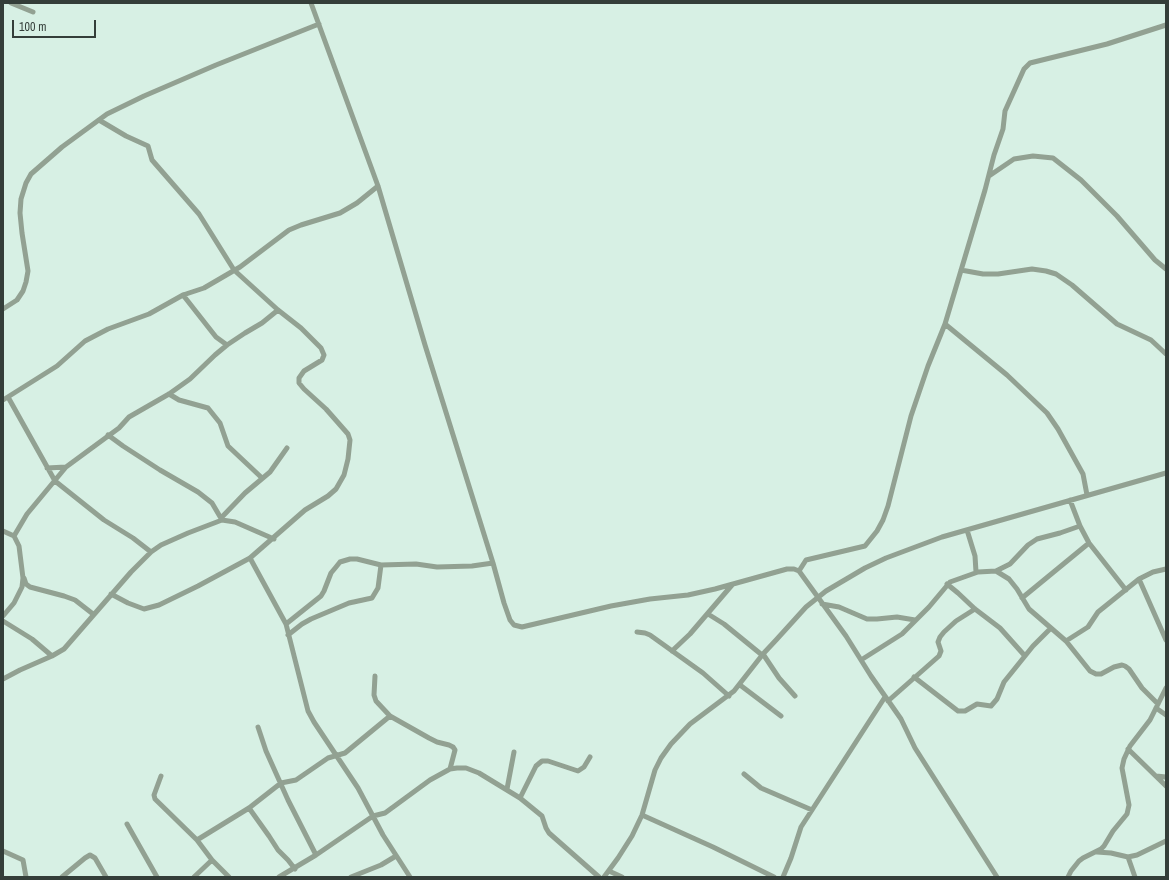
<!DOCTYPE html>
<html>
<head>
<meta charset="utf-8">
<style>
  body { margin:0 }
  #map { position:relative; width:1169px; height:880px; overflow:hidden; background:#d7f0e4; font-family:"Archivo Narrow",sans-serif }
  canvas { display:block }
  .frame { position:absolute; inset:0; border:4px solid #343e39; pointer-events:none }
  .scale { position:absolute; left:12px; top:20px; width:84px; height:18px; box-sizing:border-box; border:2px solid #343e39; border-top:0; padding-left:5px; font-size:12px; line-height:14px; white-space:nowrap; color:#343e39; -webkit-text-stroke:3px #d7f0e4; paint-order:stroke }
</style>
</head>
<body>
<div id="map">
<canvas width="1169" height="880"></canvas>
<div class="frame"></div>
<div class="scale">100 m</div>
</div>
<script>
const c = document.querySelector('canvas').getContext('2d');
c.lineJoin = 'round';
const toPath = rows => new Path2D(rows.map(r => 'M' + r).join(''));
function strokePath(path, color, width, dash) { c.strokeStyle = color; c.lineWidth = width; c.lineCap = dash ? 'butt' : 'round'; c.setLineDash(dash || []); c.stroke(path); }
strokePath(toPath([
  [11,3,33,12],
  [311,3,378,186,425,345,493,563,504,603,510,620,514,625,522,627,611,606,650,599,688,595,715,589,787,569,794,569,799,571,846,636,871,676,901,719,915,748,997,877],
  [99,120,126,136,148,146,152,160,199,214,234,270,278,310,301,328,321,348,324,355,322,360,304,371,299,378,299,383,304,389,326,409,348,434,350,440,348,459,344,475,336,489,328,496,305,510,250,558,198,586,159,605,144,609,128,603,111,594],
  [989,176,1014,159,1033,156,1053,158,1081,180,1117,216,1155,260,1166,269],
  [961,270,983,274,998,274,1032,269,1046,271,1056,274,1072,285,1117,324,1151,340,1166,354],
  [183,295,216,337,227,345],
  [3,309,17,300,23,291,26,282,28,271,22,233,20,213,21,199,26,183,31,174,62,147,107,114,144,96,216,65,319,24],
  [945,324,1007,375,1047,413,1058,429,1083,474,1087,495],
  [169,394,179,400,208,408,220,423,228,446,262,478],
  [8,397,55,481,104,520,133,538,151,552],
  [3,400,57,366,85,341,108,329,149,314,183,295,204,288,240,267,289,230,301,225,340,213,357,203,378,186],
  [108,435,123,446,160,470,198,492,212,503,222,520],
  [47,468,66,467],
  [1070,500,1080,526,1089,543,1126,590],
  [221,518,245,493,270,472,287,448],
  [967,530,975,556,976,572],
  [3,531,14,536,19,546,23,578,22,587,14,603,3,616],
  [14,536,27,514,66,467,119,428,129,417,169,394,190,379,215,355,227,345,245,333,262,323,278,310],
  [250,558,286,624,308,711,314,722,358,788,383,835,410,877],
  [799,571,806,560,865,546,877,531,883,520,888,506,911,416,928,366,945,324,985,190,994,155,1003,129,1005,111,1024,69,1030,63,1107,44,1166,25],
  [996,571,1010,564,1028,545,1037,539,1060,533,1080,526],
  [24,578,26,584,30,587,64,596,75,600,93,614],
  [1139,579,1166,640],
  [947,584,958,593,975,609,1000,628,1025,656],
  [1022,598,1089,543],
  [822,604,839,607,867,619,877,619,897,617,915,620],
  [708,614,724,624,762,655],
  [3,621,32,639,52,656],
  [286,624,321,596,324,591,331,573,336,567,340,562,350,559,357,559,381,565,416,564,437,567,472,566,493,563],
  [637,632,645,633,650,635,703,673,729,696],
  [288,635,302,624,311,619,349,603,372,598,378,588,381,565],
  [1066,641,1088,627,1098,612,1139,579,1153,572,1166,569],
  [672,651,690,634,732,585],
  [763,654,779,678,795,696],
  [861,660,902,634,929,607,950,582,978,572,996,571,1009,579,1017,589,1029,609,1066,641,1090,671,1096,674,1101,674,1114,667,1122,665,1125,666,1129,669,1142,688,1158,704],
  [375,676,374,695,376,701,390,716,429,738,437,742,449,745,453,747,455,750,450,769],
  [914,677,958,711,965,711,977,704,991,706,997,699,1004,682,1033,646,1051,628],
  [3,679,20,670,52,656,64,649,131,572,151,552,161,545,188,533,222,520,235,522,274,539],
  [740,685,781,716],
  [888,701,939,656,941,651,938,642,940,637,944,632,956,621,975,609],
  [1156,708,1166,715],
  [258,727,266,751,288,800,316,855],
  [1128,749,1166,786],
  [744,774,761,788,812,810],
  [161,776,154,795,155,799,197,840,212,860,229,877],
  [1156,776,1166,777],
  [507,789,514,752],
  [520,798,536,766,542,761,548,761,578,771,584,767,590,757],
  [249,808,269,836,278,850,288,860,295,869],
  [642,815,713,847,774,877],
  [127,824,157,877],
  [197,840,249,808,281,783,296,780,328,758,345,753,390,716],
  [3,851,23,860,26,877],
  [1097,852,1111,853,1128,857,1137,855,1166,841],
  [1128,857,1135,877],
  [609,871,622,877],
  [62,877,85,858,90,855,95,858,106,877],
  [194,877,212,860],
  [279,877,316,855,373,816,385,813,430,780,450,769,457,768,466,768,479,773,520,798,542,816,546,828,549,833,599,877],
  [351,877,381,865,396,856],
  [604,877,618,858,632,836,642,815,655,770,661,758,671,744,690,724,734,691,763,654,777,639,806,607,826,591,865,568,886,558,942,537,1166,473],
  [783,877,791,858,801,827,885,697],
  [1068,877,1071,871,1079,861,1083,858,1101,849,1104,846,1113,831,1127,814,1129,805,1122,768,1124,759,1130,746,1150,720,1166,688]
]), '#92a192', 5);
</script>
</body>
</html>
